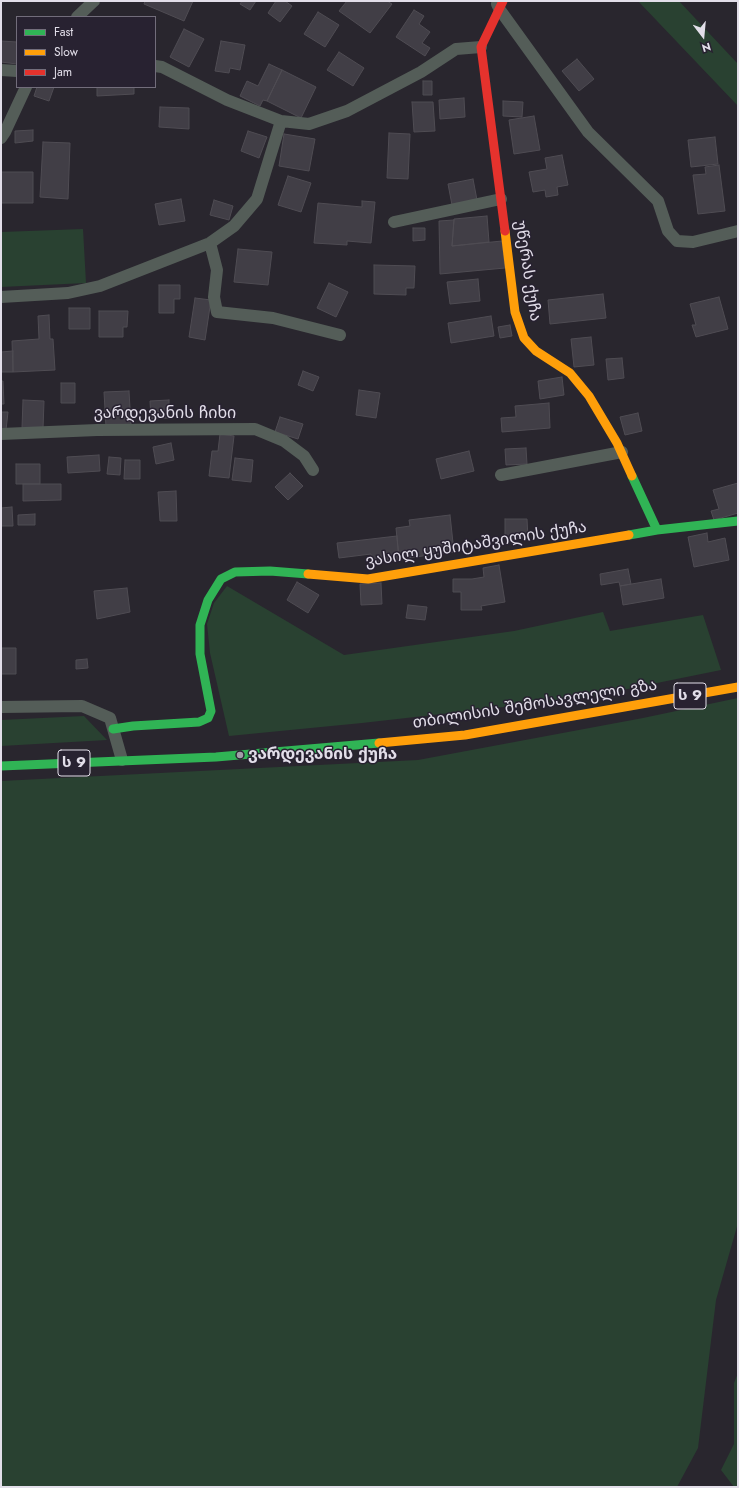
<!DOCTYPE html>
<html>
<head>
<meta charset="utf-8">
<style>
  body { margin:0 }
  #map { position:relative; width:739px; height:1488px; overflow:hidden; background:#29262e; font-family:Jost,sans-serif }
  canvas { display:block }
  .frame { position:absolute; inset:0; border:2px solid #e2dee9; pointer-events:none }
  .legend { position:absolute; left:16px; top:16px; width:140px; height:72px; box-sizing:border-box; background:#282231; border:1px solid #726d7b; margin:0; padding:5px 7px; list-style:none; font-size:12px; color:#e2dee9 }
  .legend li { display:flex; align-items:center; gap:8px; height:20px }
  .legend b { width:20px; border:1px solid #726d7b }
  .north { position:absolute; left:683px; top:16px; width:40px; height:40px; -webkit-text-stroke:3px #282231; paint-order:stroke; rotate:164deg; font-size:11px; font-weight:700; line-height:16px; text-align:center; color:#e2dee9 }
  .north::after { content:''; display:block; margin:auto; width:14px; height:18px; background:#e2dee9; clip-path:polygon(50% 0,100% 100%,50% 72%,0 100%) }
</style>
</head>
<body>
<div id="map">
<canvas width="739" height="1488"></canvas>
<div class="frame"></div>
<ul class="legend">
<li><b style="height:5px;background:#30b455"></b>Fast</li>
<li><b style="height:5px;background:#ff9f0a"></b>Slow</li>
<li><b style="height:5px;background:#e5322d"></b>Jam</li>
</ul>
<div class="north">N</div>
</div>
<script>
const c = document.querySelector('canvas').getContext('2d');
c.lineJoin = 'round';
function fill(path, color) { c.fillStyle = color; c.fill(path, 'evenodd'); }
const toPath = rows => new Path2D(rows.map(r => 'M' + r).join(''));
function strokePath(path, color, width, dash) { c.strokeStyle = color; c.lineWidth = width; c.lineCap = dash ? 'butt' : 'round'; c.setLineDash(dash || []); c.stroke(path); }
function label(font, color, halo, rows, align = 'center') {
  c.font = font + ' Jost,"Noto Sans Georgian",sans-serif'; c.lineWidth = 3; c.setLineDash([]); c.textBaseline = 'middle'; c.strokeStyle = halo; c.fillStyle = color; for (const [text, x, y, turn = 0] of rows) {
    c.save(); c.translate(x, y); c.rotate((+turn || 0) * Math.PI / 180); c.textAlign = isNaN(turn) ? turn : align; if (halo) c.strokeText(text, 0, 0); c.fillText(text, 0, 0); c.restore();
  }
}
fill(toPath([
  [638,1,679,1,738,64,738,106],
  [83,229,86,283,1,287,1,232],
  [227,586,344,655,514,631,603,612,610,631,703,615,721,670,583,698,362,723,229,736,210,653,207,624,214,603],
  [738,698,738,1223,716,1300,698,1448,677,1487,1,1487,1,781,418,760,643,718],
  [84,716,107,740,1,746,1,720],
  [738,1373,738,1487,734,1487,721,1470,734,1444,734,1383]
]), '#294131');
const building = toPath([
  [145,1,193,1,184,21,144,4,145,1],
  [242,1,256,1,250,10,240,4,242,1],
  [276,1,285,1,292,6,280,22,268,13,276,1],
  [347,1,387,1,392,4,370,33,339,11,347,1],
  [414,10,424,16,419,24,430,32,422,43,430,48,425,56,396,37,414,10],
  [318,12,339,25,325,47,304,34,318,12],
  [184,29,204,39,189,67,170,57,184,29],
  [1,41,17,42,17,64,1,62,1,41],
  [221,41,245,45,240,70,230,68,229,73,215,71,221,41],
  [339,52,364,68,353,86,327,70,339,52],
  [577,59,594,79,579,91,562,71,577,59],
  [269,64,282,70,267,101,263,100,260,106,240,96,247,81,258,86,269,64],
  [282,70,316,87,301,118,267,101,282,70],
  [423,81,432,81,432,95,423,95,423,81],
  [37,87,54,87,49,101,34,96,37,87],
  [97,87,134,87,134,94,97,96,97,87],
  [464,98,465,117,440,119,439,100,464,98],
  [503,101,523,102,522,117,503,116,503,101],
  [412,102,433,102,435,131,414,132,412,102],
  [160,107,189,108,189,129,159,127,160,107],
  [534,116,540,150,514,154,509,120,534,116],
  [33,130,33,141,15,143,15,131,33,130],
  [248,131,267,137,259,158,241,151,248,131],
  [389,133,410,134,408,179,387,178,389,133],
  [284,134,315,139,309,171,279,166,284,134],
  [715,137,718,164,691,167,688,140,715,137],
  [43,142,70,143,68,199,40,197,43,142],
  [562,155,568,185,557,187,558,195,546,197,545,190,533,192,529,172,547,169,545,158,562,155],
  [719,165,725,211,698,214,693,175,706,174,705,167,719,165],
  [1,172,33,172,33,203,1,203,1,172],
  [288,176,311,183,301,212,278,205,288,176],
  [473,179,477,200,452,205,448,184,473,179],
  [181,199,185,221,159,225,155,204,181,199],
  [214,200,233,206,229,220,210,215,214,200],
  [362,201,375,202,371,243,347,241,347,245,314,243,318,203,362,207,362,201],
  [487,216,489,242,452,246,454,219,487,216],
  [454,220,452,246,502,241,505,268,440,274,439,221,454,220],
  [413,228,425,228,425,240,413,241,413,228],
  [238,249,272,252,268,285,234,282,238,249],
  [374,265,415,266,414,288,406,288,406,295,374,294,374,265],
  [478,279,480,301,450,304,447,282,478,279],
  [329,283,348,292,336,317,317,308,329,283],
  [159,285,180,285,180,299,174,299,174,313,159,313,159,285],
  [603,294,606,318,550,324,548,300,603,294],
  [719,297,728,329,696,337,692,325,696,325,690,304,719,297],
  [195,298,211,300,205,340,189,337,195,298],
  [69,308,90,308,90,329,69,329,69,308],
  [99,311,128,311,127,327,123,327,123,337,99,337,99,311],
  [49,315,50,339,53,339,55,370,13,372,12,341,39,339,38,316,49,315],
  [491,316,494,336,451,343,448,323,491,316],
  [510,325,512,336,500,338,498,327,510,325],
  [591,337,594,365,574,367,571,339,591,337],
  [13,351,13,372,1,372,1,352,13,351],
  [622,358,624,378,608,380,606,359,622,358],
  [303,371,319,377,313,391,298,385,303,371],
  [562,377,564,395,540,399,538,381,562,377],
  [1,381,3,381,4,404,1,404,1,381],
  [61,383,75,383,75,403,61,403,61,383],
  [359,390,380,393,376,418,356,415,359,390],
  [129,391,131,425,106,427,104,392,129,391],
  [23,400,44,401,43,429,22,428,23,400],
  [169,400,169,418,151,419,150,401,169,400],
  [549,403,550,428,502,432,501,418,516,417,515,406,549,403],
  [1,412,8,412,6,430,1,430,1,412],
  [638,413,642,431,625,435,620,417,638,413],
  [280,417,303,424,298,439,275,432,280,417],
  [220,434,234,436,229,478,209,476,212,451,218,451,220,434],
  [171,443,174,460,156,464,153,447,171,443],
  [526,448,527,464,506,465,505,449,526,448],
  [469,451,474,471,441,479,436,459,469,451],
  [99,455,100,471,68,473,67,457,99,455],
  [109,457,121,458,120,475,107,474,109,457],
  [235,458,253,460,251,482,232,480,235,458],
  [125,460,140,460,140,479,124,479,125,460],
  [16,464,40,464,40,484,16,484,16,464],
  [290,473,303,486,288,500,275,487,290,473],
  [738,483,738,513,714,520,711,511,719,509,713,490,738,483],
  [23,484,61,484,61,500,23,501,23,484],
  [176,491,177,521,160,521,158,492,176,491],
  [12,507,13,526,1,526,1,508,12,507],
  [35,514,35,525,18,525,18,515,35,514],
  [450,515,454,552,399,559,396,528,410,526,409,520,450,515],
  [505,519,527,519,528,538,505,538,505,519],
  [707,533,708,542,725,538,729,560,694,567,688,537,707,533],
  [397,536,399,559,372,562,371,554,339,558,337,543,397,536],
  [499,565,505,602,481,606,482,610,461,610,461,592,453,592,453,579,472,579,484,577,483,568,499,565],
  [628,569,631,584,620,586,619,582,601,585,600,574,628,569],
  [661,579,664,598,623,605,620,586,661,579],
  [297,582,319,595,308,613,287,600,297,582],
  [381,583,382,604,361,605,360,584,381,583],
  [127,588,130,612,97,619,94,591,127,588],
  [408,605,427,607,425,620,406,618,408,605],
  [1,648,16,648,16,674,1,674,1,648],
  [87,659,88,668,76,669,76,660,87,659]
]);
fill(building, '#413e46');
strokePath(building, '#4f4c53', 1);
strokePath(toPath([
  [497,4,500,10,588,132,658,201,668,231,677,241,693,242,738,231],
  [77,17,94,1],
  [155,66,162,67,227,100,281,121,309,124,347,111,421,72,456,49,481,47],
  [1,70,17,71],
  [1,138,5,132,26,87],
  [394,222,501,199],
  [210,243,217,270,214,297,217,312,273,318,340,335],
  [1,297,68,293,100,286,210,243,234,226,257,199,281,121],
  [1,434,97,430,255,429,284,441,304,456,313,470],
  [501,475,622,452],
  [1,707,82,706,110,718,122,760]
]), '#545d58', 12);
strokePath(toPath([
  [632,476,657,530],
  [629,535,657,530,738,521],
  [113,729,133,726,199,722,208,718,211,711,200,654,200,625,208,600,221,579,235,572,270,571,308,574],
  [1,766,216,757,379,743]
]), '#30b455', 9);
strokePath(toPath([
  [505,231,515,312,524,338,536,351,570,373,589,396,617,443,632,476],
  [308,574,368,579,629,535],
  [379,743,465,735,738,687]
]), '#ff9f0a', 9);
strokePath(toPath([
  [503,1,481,47,505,231]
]), '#e5322d', 9);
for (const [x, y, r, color] of [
  [240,755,4,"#a19ea8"]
]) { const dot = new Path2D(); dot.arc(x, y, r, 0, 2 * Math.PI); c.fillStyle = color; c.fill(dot); strokePath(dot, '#282231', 1.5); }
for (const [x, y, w] of [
  [690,696,32],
  [74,763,32]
]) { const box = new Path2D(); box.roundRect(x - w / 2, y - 13, w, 26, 3); c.fillStyle = '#282231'; c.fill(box); strokePath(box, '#e2dee9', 1); }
label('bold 15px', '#e2dee9', null, [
  ["ს 9",690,696],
  ["ს 9",74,763]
]);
label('16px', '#e2dee9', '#282231', [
  ["უწერას ქუჩა",527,271,81],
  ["ვარდევანის ჩიხი",165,414],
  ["ვასილ ყუშიტაშვილის ქუჩა",476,545,-9],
  ["თბილისის შემოსავლელი გზა",535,705,-9]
]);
label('bold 16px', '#e2dee9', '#282231', [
  ["ვარდევანის ქუჩა",248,755]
], 'left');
</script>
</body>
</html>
